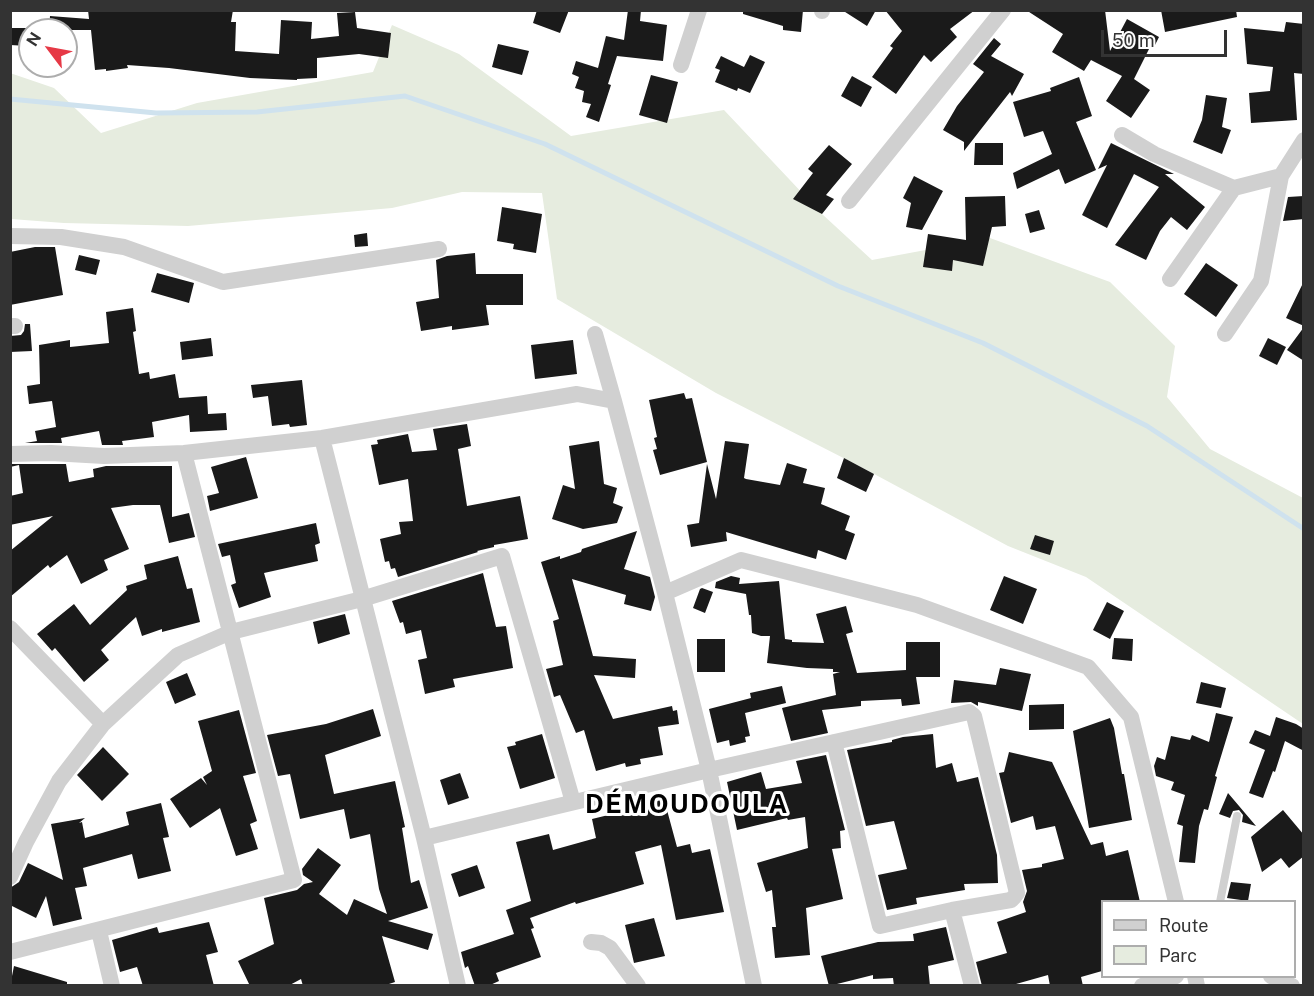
<!DOCTYPE html>
<html>
<head>
<meta charset="utf-8">
<style>
  body { margin:0 }
  #map { position:relative; width:1314px; height:996px; overflow:hidden; background:#fff; font-family:"Public Sans",sans-serif }
  canvas { display:block }
  .frame { position:absolute; inset:0; border:12px solid #333; pointer-events:none }
  .legend { position:absolute; left:1101px; top:900px; width:195px; height:78px; box-sizing:border-box; background:#fff; border:2px solid #adadad; margin:0; padding:8px 10px; list-style:none; font-size:18px; color:#333 }
  .legend li { display:flex; align-items:center; gap:12px; height:30px }
  .legend b { width:30px; border:2px solid #adadad }
  .north { position:absolute; left:18px; top:18px; width:60px; height:60px; box-sizing:border-box; background:#fff; border:2px solid #adadad; border-radius:50%; rotate:302deg; font-size:16px; font-weight:700; line-height:24px; text-align:center; color:#333 }
  .north::after { content:''; display:block; margin:auto; width:21px; height:27px; background:#e63946; clip-path:polygon(50% 0,100% 100%,50% 72%,0 100%) }
  .scale { position:absolute; left:1101px; top:30px; width:126px; height:27px; box-sizing:border-box; border:3px solid #333; border-top:0; padding-left:8px; font-size:18px; line-height:21px; white-space:nowrap; color:#333; -webkit-text-stroke:4px #fff; paint-order:stroke }
</style>
</head>
<body>
<div id="map">
<canvas width="1314" height="996"></canvas>
<div class="frame"></div>
<ul class="legend">
<li><b style="height:8px;background:#d0d0d0"></b>Route</li>
<li><b style="height:16px;background:#e6ecdf"></b>Parc</li>
</ul>
<div class="north">N</div>
<div class="scale">50 m</div>
</div>
<script>
const c = document.querySelector('canvas').getContext('2d');
c.lineJoin = 'round';
function fill(path, color) { c.fillStyle = color; c.fill(path, 'evenodd'); }
const toPath = rows => new Path2D(rows.map(r => 'M' + r).join(''));
function strokePath(path, color, width, dash) { c.strokeStyle = color; c.lineWidth = width; c.lineCap = dash ? 'butt' : 'round'; c.setLineDash(dash || []); c.stroke(path); }
function label(font, color, halo, rows, align = 'center') {
  c.font = font + ' "Public Sans",sans-serif'; c.lineWidth = 6; c.setLineDash([]); c.textBaseline = 'middle'; c.strokeStyle = halo; c.fillStyle = color; for (const [text, x, y, turn = 0] of rows) {
    c.save(); c.translate(x, y); c.rotate((+turn || 0) * Math.PI / 180); c.textAlign = isNaN(turn) ? turn : align; if (halo) c.strokeText(text, 0, 0); c.fillText(text, 0, 0); c.restore();
  }
}
fill(toPath([
  [392,25,459,54,571,136,724,110,822,214,872,260,990,238,1110,282,1175,346,1167,397,1210,449,1303,498,1303,724,1086,577,1008,546,863,468,716,393,557,299,542,193,462,192,392,208,188,226,64,223,11,219,10,73,54,88,101,133,197,103,373,72]
]), '#e6ecdf');
strokePath(toPath([
  [10,99,156,113,257,112,405,96,545,144,838,286,983,343,1147,426,1304,529]
]), '#cfe2ee', 5);
fill(toPath([
  [88,10,233,10,231,22,236,22,235,51,279,54,281,20,312,22,311,39,339,36,337,13,355,12,357,28,391,33,388,58,359,54,317,58,317,78,297,79,297,80,250,78,169,68,127,65,128,68,106,71,106,69,95,70,91,30,49,30,50,16,89,19],
  [537,10,569,10,560,33,533,23],
  [628,10,641,10,640,21,667,25,663,61,617,56,608,84,611,85,599,122,586,117,591,104,582,102,584,91,575,88,579,77,572,74,576,61,598,68,606,36,624,40],
  [743,10,803,10,801,32,783,30,783,26,743,14],
  [842,10,876,10,867,26],
  [885,10,975,10,950,29,957,37,931,62,924,55,896,94,872,77,893,48,890,46,902,31],
  [1026,10,1105,10,1110,51,1127,19,1159,37,1153,49,1150,47,1134,79,1150,90,1131,118,1106,101,1122,76,1091,60,1084,71,1052,52,1063,34],
  [1161,10,1236,10,1237,17,1165,32],
  [1286,22,1304,24,1304,74,1294,73,1297,120,1251,123,1249,93,1270,91,1273,67,1247,64,1244,28,1284,32],
  [11,28,29,28,28,46,10,45],
  [994,38,1001,44,991,56,1024,74,1012,96,1010,92,964,151,964,142,943,130,957,106,984,72,973,64],
  [498,44,529,51,522,75,492,67],
  [750,55,765,62,750,93,738,88,737,91,715,82,720,70,715,68,721,56,744,67],
  [651,75,678,82,667,123,639,115],
  [852,76,872,87,861,107,841,96],
  [1079,77,1092,116,1076,122,1096,170,1065,184,1059,169,1017,189,1013,173,1052,154,1043,131,1024,137,1013,102,1051,91,1050,88],
  [1206,95,1227,98,1222,127,1231,130,1222,154,1193,142,1202,120],
  [975,143,1003,143,1003,165,974,165],
  [1111,143,1174,174,1165,174,1205,207,1187,230,1171,217,1160,231,1146,260,1115,245,1159,187,1134,174,1107,228,1082,215,1107,165,1098,169],
  [829,145,852,164,826,195,834,199,822,214,793,199,813,173,808,169],
  [914,176,943,191,922,230,906,227,911,203,903,198],
  [1005,196,1006,226,992,227,983,266,953,260,952,271,923,267,928,234,966,240,965,197],
  [1304,196,1304,219,1283,221,1288,197],
  [502,207,542,214,536,253,513,249,514,244,497,241],
  [1039,210,1045,229,1030,233,1025,214],
  [367,233,368,246,355,247,354,235],
  [35,247,55,247,63,295,10,305,10,252],
  [475,253,476,274,523,274,523,305,486,305,489,325,452,330,452,326,421,331,416,302,439,298,436,260,447,256],
  [79,255,100,260,96,275,75,270],
  [1206,263,1238,285,1216,317,1184,294],
  [157,273,194,283,189,303,151,292],
  [1304,281,1304,326,1286,318],
  [133,308,136,331,133,332,139,374,149,372,150,379,175,374,179,398,207,396,208,414,226,413,227,430,190,432,189,415,152,422,154,437,122,441,123,445,102,445,99,431,61,438,62,443,25,443,37,441,35,431,56,427,52,401,29,404,27,386,40,384,39,345,70,340,70,347,109,343,106,312],
  [25,324,30,324,32,351,10,352,10,336,21,335,24,331],
  [1304,327,1304,361,1287,350],
  [211,338,213,356,182,360,180,342],
  [1268,338,1286,347,1277,365,1259,356],
  [573,340,577,374,535,379,531,345],
  [302,380,307,425,290,427,289,424,272,426,268,396,253,398,251,385],
  [684,393,686,399,692,398,707,462,660,475,653,450,657,449,654,438,657,437,649,400],
  [467,424,471,446,458,449,467,506,520,496,528,539,494,545,494,547,477,551,478,552,398,577,395,568,391,569,389,561,385,562,380,539,401,534,399,522,413,521,408,479,379,485,371,445,378,444,377,440,408,434,412,452,437,450,433,429],
  [599,441,604,484,617,488,613,503,623,507,617,523,583,529,552,519,563,485,575,489,569,446],
  [725,441,749,444,744,478,746,479,780,485,787,463,807,469,803,483,825,488,821,504,850,516,845,530,855,534,846,560,818,550,816,559,726,532,727,541,691,547,687,525,699,523,707,464,716,499],
  [246,457,258,498,210,511,207,496,219,493,211,467],
  [844,458,874,474,866,492,837,478],
  [10,464,66,464,69,482,94,477,93,469,106,466,172,466,172,517,189,513,195,537,169,543,160,505,133,505,111,508,129,549,104,560,108,570,81,584,67,555,50,568,48,565,10,597,10,551,53,516,10,525,10,496,23,493,19,465,10,467],
  [316,523,320,543,315,545,318,561,264,573,271,597,239,608,231,585,236,583,230,555,222,557,218,544],
  [637,531,624,569,650,577,655,597,651,611,624,604,626,595,572,579,593,656,636,659,635,678,594,675,613,719,672,706,673,711,677,710,679,724,658,727,663,755,640,759,641,764,626,767,625,763,596,771,584,730,576,733,560,695,554,697,546,669,563,665,553,621,559,619,541,562,560,556,560,559,581,552,582,549],
  [1035,535,1054,541,1050,555,1030,549],
  [178,556,187,589,192,588,200,622,162,632,162,629,142,636,136,617,101,650,109,660,84,682,55,648,52,651,37,634,74,604,90,625,127,590,126,586,147,579,144,565],
  [483,573,496,627,506,626,513,668,453,679,455,687,425,694,418,660,427,658,421,630,406,634,403,622,400,623,392,601],
  [731,576,740,578,739,584,779,581,785,639,792,640,792,642,824,643,816,614,846,606,853,632,846,634,857,673,906,670,906,642,940,642,940,677,916,677,920,704,902,706,901,699,861,701,861,706,822,710,828,733,791,741,782,708,836,695,833,674,840,672,833,672,833,669,807,668,767,663,770,636,761,636,752,633,751,615,749,615,746,594,715,588,716,582],
  [1004,576,1037,589,1023,624,990,610],
  [702,588,713,592,705,613,693,608,700,589],
  [1107,602,1124,611,1110,639,1093,630],
  [345,614,350,634,318,644,313,622],
  [1114,638,1133,639,1132,661,1112,659],
  [697,639,725,639,725,672,697,672],
  [1000,668,1031,674,1022,711,978,702,978,706,971,702,951,703,954,680,996,685],
  [187,673,196,695,175,704,166,682],
  [1201,682,1226,688,1221,708,1196,703],
  [782,686,786,703,745,713,750,736,745,737,746,742,730,746,729,740,717,743,709,709,751,698,750,693],
  [1064,704,1064,729,1029,730,1029,705],
  [373,709,381,736,325,755,334,794,395,781,405,827,402,828,411,883,419,880,428,908,388,921,433,934,428,950,382,936,395,982,383,986,303,986,301,979,288,986,250,986,238,961,274,944,264,898,297,890,304,884,313,882,303,875,302,869,318,848,341,865,319,894,347,915,354,899,387,914,379,889,370,834,350,839,344,809,300,819,290,774,278,776,267,735,326,724],
  [239,710,256,773,243,776,257,821,250,824,258,849,236,856,220,808,190,828,170,799,201,778,207,785,203,777,212,771,198,721],
  [1216,713,1233,717,1215,776,1217,777,1208,810,1204,809,1199,826,1195,863,1179,862,1183,826,1177,824,1185,795,1171,790,1174,782,1156,776,1154,766,1157,757,1165,760,1171,736,1190,740,1192,735,1209,742],
  [1276,717,1296,724,1304,729,1304,751,1285,741,1275,772,1273,771,1263,798,1249,793,1265,750,1249,743,1255,730,1270,736],
  [1110,718,1114,728,1122,774,1124,774,1132,820,1089,828,1073,731],
  [542,734,555,778,520,789,507,747,516,745,515,742],
  [933,734,936,768,952,763,957,782,978,777,997,855,998,883,964,884,965,890,916,898,917,904,887,910,878,875,907,869,894,821,866,826,847,750,892,742,892,740,903,737],
  [103,747,129,774,102,801,77,775],
  [1009,752,1052,762,1091,845,1103,842,1106,856,1128,850,1140,902,1102,902,1102,971,1081,977,1083,986,1050,986,1048,975,1009,986,982,986,976,962,1007,953,997,922,1026,912,1023,902,1027,891,1022,870,1042,867,1042,864,1064,859,1055,826,1036,830,1033,816,1011,823,999,773,1004,772],
  [826,755,845,830,840,831,841,848,832,849,843,899,806,908,810,955,775,958,772,927,776,927,772,890,766,892,757,863,808,848,805,817,788,820,787,818,737,830,727,782,761,772,766,789,802,783,796,761],
  [460,773,469,798,448,805,440,780],
  [1228,793,1256,826,1242,822,1243,815,1239,810,1233,811,1230,818,1219,814],
  [664,799,677,847,690,844,692,853,710,849,724,912,676,920,661,845,635,852,644,884,576,904,575,902,530,918,534,928,531,929,541,957,496,973,499,981,488,986,475,986,468,966,465,968,461,952,514,934,506,910,531,901,516,842,549,834,553,850,596,838,592,819,629,810,629,809],
  [161,803,169,837,163,838,171,871,138,879,132,854,83,868,87,886,75,888,82,919,53,926,46,896,36,918,10,905,10,888,19,882,28,863,63,880,51,824,85,818,79,823,82,822,85,838,129,825,126,812],
  [1283,810,1304,835,1304,856,1289,868,1281,858,1262,872,1251,837],
  [477,865,485,888,459,897,451,874],
  [1231,882,1251,884,1248,901,1227,898],
  [654,918,665,956,634,963,625,925],
  [209,922,218,952,206,955,214,986,143,986,137,967,120,972,112,940,157,927,159,933],
  [946,927,954,960,928,966,930,986,894,986,893,978,873,979,873,975,829,986,821,956,878,942,914,941,913,934],
  [14,966,67,982,67,986,10,986]
]), '#1a1a1a');
strokePath(toPath([
  [1220,902,1237,816]
]), '#d0d0d0', 8);
strokePath(toPath([
  [822,11,822,10],
  [681,65,699,10],
  [1122,135,1154,154,1234,188],
  [849,201,1003,10],
  [10,236,61,237,124,247,223,282,439,249],
  [1170,279,1234,188,1281,176,1304,140],
  [10,326,15,326],
  [595,334,614,401,665,593,709,770,754,986],
  [1225,334,1261,281,1281,176],
  [322,438,424,838,458,986],
  [10,454,51,453,104,456,184,453,322,438,577,394,614,401],
  [665,593,741,560,917,605,1088,667,1131,717,1176,902],
  [10,628,103,724],
  [424,838,709,770,969,712,974,716,1017,893,1014,897,1011,900,952,910,880,926,834,742],
  [10,877,26,842,59,781,103,724,178,655,231,632,362,599,502,556,573,802],
  [952,910,972,986],
  [99,931,112,986],
  [591,942,601,943,610,948,638,986],
  [10,952,294,880,184,453],
  [1195,976,1197,986],
  [1271,976,1292,986],
  [1142,986,1176,976]
]), '#d0d0d0', 16);
c.letterSpacing = '1.5px';
label('bold 26px', '#000', '#fff', [
  ["DÉMOUDOULA",687,805]
]);
c.letterSpacing = '0px';
</script>
</body>
</html>
